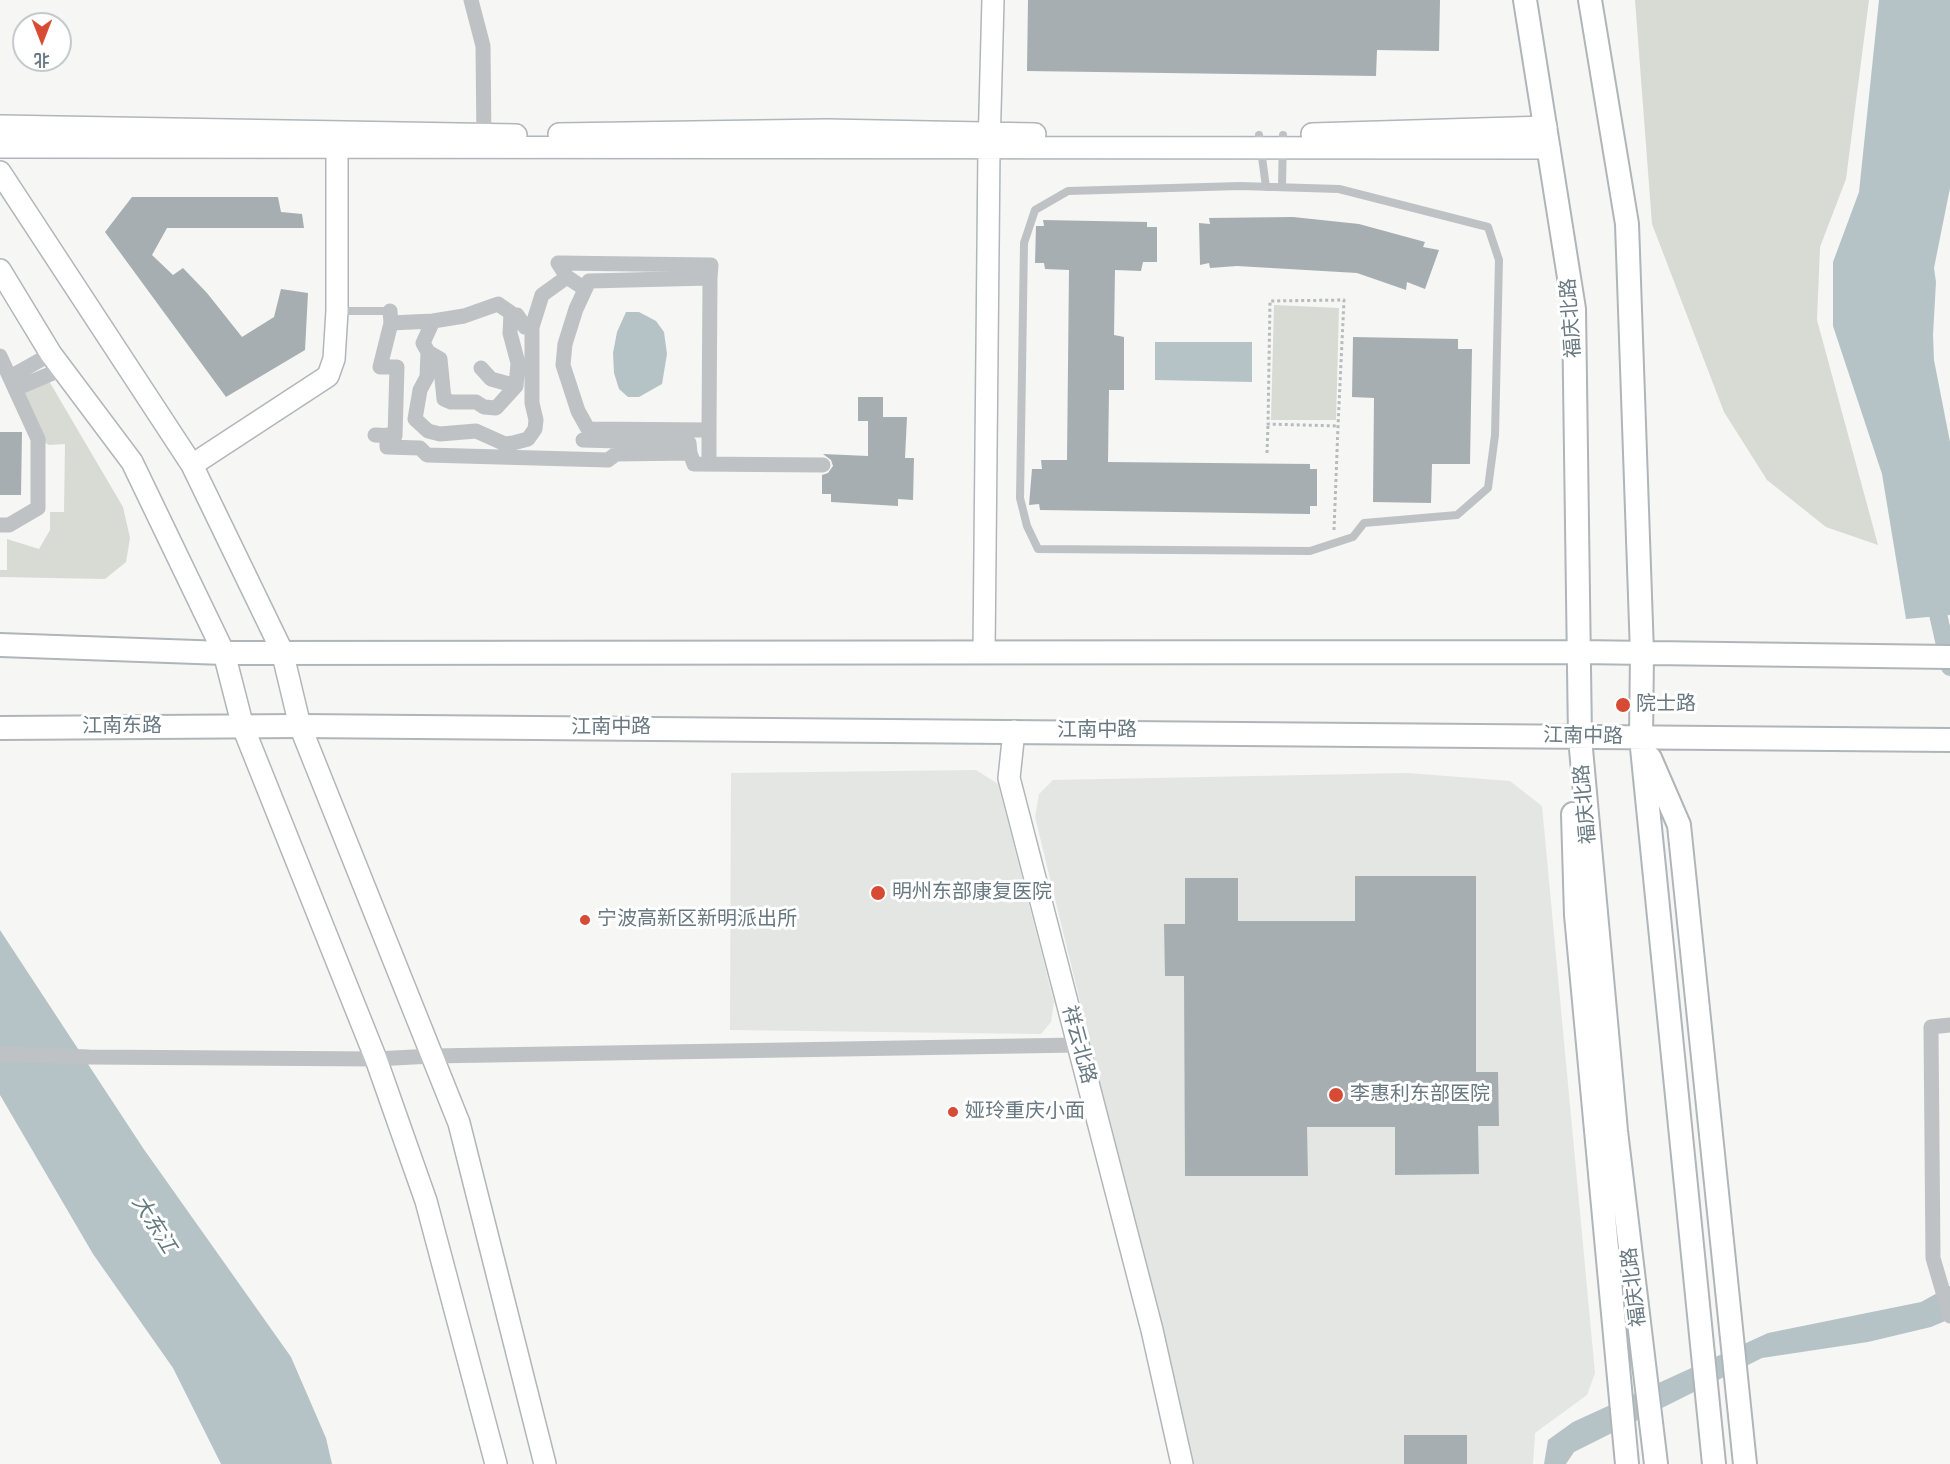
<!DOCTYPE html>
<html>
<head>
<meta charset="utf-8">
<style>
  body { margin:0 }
  #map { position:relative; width:1950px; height:1464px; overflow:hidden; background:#f6f6f4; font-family:"Sofia Sans Condensed","Noto Sans SC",sans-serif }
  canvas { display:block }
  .north { position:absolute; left:12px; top:12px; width:60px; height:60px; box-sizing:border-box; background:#fff; border:2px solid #c3c9cd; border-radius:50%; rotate:180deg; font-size:16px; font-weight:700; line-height:24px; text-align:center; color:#687982 }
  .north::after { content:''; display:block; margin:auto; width:21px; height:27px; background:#d74a33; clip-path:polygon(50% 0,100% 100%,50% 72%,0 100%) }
</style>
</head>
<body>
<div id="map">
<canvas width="1950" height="1464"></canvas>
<div class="north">北</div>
</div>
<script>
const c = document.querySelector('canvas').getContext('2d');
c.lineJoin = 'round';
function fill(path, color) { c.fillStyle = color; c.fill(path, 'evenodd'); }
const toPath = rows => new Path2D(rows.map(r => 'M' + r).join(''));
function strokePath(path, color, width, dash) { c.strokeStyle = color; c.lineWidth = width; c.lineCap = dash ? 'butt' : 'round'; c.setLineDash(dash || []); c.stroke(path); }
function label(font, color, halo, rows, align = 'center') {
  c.font = font + ' "Sofia Sans Condensed","Noto Sans SC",sans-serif'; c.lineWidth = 6; c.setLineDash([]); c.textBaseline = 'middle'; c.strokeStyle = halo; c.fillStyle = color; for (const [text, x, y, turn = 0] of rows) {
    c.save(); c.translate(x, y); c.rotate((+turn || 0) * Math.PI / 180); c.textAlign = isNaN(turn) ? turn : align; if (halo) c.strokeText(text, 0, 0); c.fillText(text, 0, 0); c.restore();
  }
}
fill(toPath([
  [976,770,998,784,1054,1002,1051,1022,1041,1034,730,1030,731,773],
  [1408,773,1510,781,1542,806,1595,1373,1587,1395,1535,1433,1533,1464,1193,1464,1035,817,1039,794,1053,780]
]), '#e4e6e4');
fill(toPath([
  [1635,0,1869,0,1846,179,1820,247,1817,320,1878,545,1826,527,1767,480,1724,412,1652,224],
  [1274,305,1339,308,1336,420,1271,420],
  [46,376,123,507,130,538,126,562,105,579,0,577,0,570,7,570,7,539,39,549,50,530,50,512,64,512,65,444,49,445,38,439,17,392]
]), '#d7dbd3');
fill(toPath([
  [1879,0,1950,0,1950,188,1934,268,1936,282,1933,335,1934,360,1950,442,1950,615,1906,619,1882,474,1833,326,1833,262,1859,192],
  [626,312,639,312,656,321,664,332,667,354,662,384,639,397,628,397,619,389,614,373,613,353,617,332],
  [1155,342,1252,342,1252,382,1155,380],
  [0,930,143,1148,291,1357,326,1438,332,1464,221,1464,173,1368,93,1254,0,1095],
  [1950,1286,1950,1319,1931,1327,1868,1342,1762,1358,1574,1452,1566,1464,1544,1464,1548,1440,1573,1422,1768,1333,1921,1302]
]), '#b6c3c6');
strokePath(toPath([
  [1933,592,1950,667]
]), '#b6c3c6', 18);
fill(toPath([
  [1028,0,1440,0,1439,51,1377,50,1376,76,1027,71],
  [132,197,278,197,281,212,302,214,304,228,167,228,152,255,173,275,183,268,207,293,242,337,274,317,281,289,308,293,305,350,226,397,105,232],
  [1293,217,1359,224,1425,242,1423,247,1439,250,1425,289,1407,282,1406,290,1357,273,1237,266,1210,268,1209,263,1200,265,1199,223,1210,224,1209,218],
  [1043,220,1147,222,1147,227,1157,227,1157,262,1143,262,1141,271,1115,270,1114,335,1124,337,1124,390,1109,390,1108,462,1310,464,1310,469,1317,469,1317,506,1310,506,1310,514,1040,510,1039,504,1029,505,1032,469,1042,469,1041,460,1067,460,1069,270,1045,269,1044,263,1035,263,1036,226,1044,226],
  [1353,337,1458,339,1458,349,1472,349,1470,464,1432,464,1431,503,1373,502,1374,398,1352,397],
  [858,397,883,397,883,417,907,417,905,458,914,458,913,500,898,499,898,506,831,502,831,494,822,494,822,475,828,473,833,466,831,460,823,454,868,456,868,421,858,421],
  [0,432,22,432,21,495,0,495],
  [1355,876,1476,876,1476,1072,1498,1072,1499,1126,1478,1126,1479,1174,1395,1175,1395,1127,1307,1127,1308,1176,1185,1176,1184,976,1165,976,1164,924,1185,924,1185,878,1238,878,1238,921,1355,921],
  [1404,1435,1467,1435,1467,1464,1404,1464]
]), '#a6aeb2');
const secondary = toPath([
  [0,126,516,135],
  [559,134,827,130,1035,134],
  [1312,134,1546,127],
  [0,147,1549,148],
  [0,172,192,465,282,651,300,726,459,1123,545,1464],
  [0,270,51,354,132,462,224,653,243,727,376,1059,426,1201,496,1464],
  [192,465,328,376,334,359,337,311,337,149],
  [984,652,989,148,993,0],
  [1014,731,1009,778,1152,1330,1182,1464]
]);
const primary = toPath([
  [1525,0,1574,309,1580,738,1616,1131,1656,1464],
  [1590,0,1627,224,1642,653,1641,738,1714,1464],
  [0,645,224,653,1577,652,1950,657],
  [0,728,300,726,1950,740],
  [1650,758,1679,825,1745,1464],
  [1573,814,1576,915,1627,1464]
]);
strokePath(secondary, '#b0b6ba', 24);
strokePath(primary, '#afb5b8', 26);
strokePath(toPath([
  [1267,453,1268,424],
  [1334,530,1338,426,1344,300,1270,301,1268,424,1338,426]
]), '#b8bbbd', 3, [3, 3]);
strokePath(toPath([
  [1259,135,1266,187],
  [1240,186,1339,189,1488,227,1499,260,1495,435,1488,488,1457,515,1364,523,1353,537,1310,551,1038,549,1027,526,1020,498,1024,243,1035,210,1068,191,1240,186],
  [1282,187,1283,135],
  [339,311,390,311]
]), '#bec2c5', 8);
strokePath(toPath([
  [471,0,483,46,484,143],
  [585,289,567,277,558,263,711,265,710,278],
  [390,311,391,323,433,321,464,316,498,304,511,313,510,333,518,363,516,386,496,408,484,407,476,402,451,402,444,399,440,359,428,352],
  [433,321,423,343,428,352,427,377,420,390,415,419,428,431,440,434,476,431,505,444,513,443,528,439,535,429,536,420,532,403,532,327,525,327,517,315,511,316],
  [532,327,542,295,567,277],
  [0,356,38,439,38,508,9,525,0,525],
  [481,368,491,379,516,386],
  [10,377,51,354],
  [15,389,62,369],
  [375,435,395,436,397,367,380,367,391,323],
  [387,435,387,447,420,448,427,455,608,460,616,454,690,453,694,464,823,465],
  [583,440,689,443,690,453],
  [709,464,709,430,710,278,589,281,576,309,565,344,563,365,578,411,588,429,709,430],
  [1950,1025,1931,1027,1933,1258,1950,1316],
  [0,1054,89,1057,376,1059,432,1056,1078,1045]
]), '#bec2c5', 15);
strokePath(secondary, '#fff', 21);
strokePath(primary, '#fff', 22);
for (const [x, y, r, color] of [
  [1623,705,8,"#d74a33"],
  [878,893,8,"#d74a33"],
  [585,920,6,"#d74a33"],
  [1336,1095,8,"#d74a33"],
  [953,1112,6,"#d74a33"]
]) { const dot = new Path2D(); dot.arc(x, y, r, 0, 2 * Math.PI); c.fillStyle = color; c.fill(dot); strokePath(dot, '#fff', 2); }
label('20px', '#687982', '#fff', [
  ["福庆北路",1572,318,-94],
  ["江南东路",122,727],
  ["江南中路",611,728],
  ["江南中路",1097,731],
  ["江南中路",1583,737,1],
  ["福庆北路",1586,804,-95],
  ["祥云北路",1078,1045,75],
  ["福庆北路",1635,1287,-97]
]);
label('20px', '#687982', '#fff', [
  ["院士路",1636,705],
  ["明州东部康复医院",892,893],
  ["宁波高新区新明派出所",597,920],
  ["李惠利东部医院",1350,1095],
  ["娅玲重庆小面",965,1112]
], 'left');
label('italic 21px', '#637a7f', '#fff', [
  ["大东江",153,1225,58]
]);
</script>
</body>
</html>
